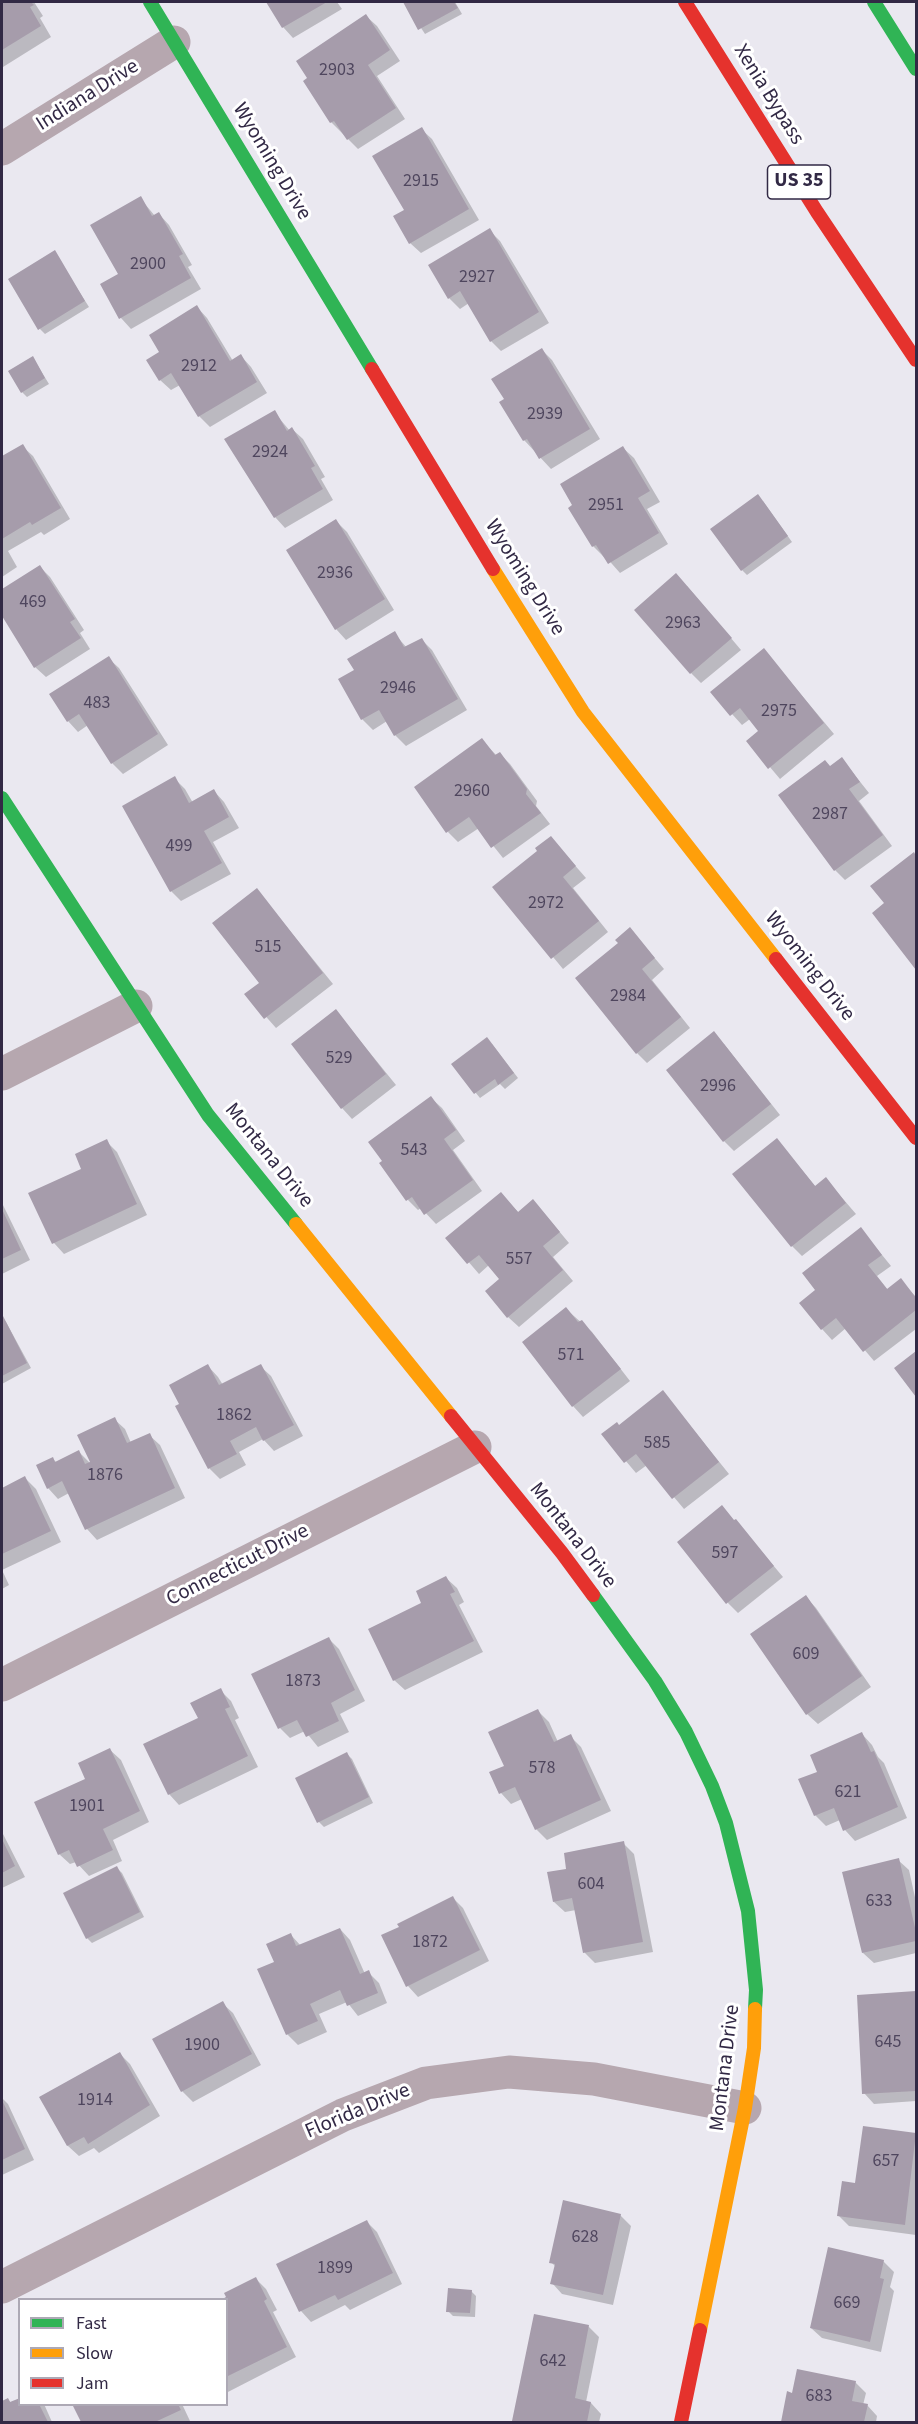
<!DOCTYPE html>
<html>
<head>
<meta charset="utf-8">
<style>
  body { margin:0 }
  #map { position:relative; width:918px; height:2424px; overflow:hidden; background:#eae8f0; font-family:"Source Sans 3",sans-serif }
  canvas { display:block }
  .frame { position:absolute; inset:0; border:3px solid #322945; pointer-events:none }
  .legend { position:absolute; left:18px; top:2298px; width:210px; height:108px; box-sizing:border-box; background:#fff; border:2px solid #ada9b5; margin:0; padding:8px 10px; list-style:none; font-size:18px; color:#322945 }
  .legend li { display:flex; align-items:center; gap:12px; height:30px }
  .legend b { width:30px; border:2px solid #ada9b5 }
</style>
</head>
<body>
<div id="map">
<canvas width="918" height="2424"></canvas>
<div class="frame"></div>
<ul class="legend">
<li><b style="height:8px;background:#30b455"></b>Fast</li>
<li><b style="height:8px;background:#ff9f0a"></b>Slow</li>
<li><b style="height:8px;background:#e5322d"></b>Jam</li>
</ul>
</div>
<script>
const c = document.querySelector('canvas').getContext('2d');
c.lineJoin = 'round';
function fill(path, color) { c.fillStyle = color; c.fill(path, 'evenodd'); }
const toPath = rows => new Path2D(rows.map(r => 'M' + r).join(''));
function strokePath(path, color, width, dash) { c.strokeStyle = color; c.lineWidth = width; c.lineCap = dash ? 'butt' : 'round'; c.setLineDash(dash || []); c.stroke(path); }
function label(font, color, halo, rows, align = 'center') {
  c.font = font + ' "Source Sans 3",sans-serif'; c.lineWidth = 6; c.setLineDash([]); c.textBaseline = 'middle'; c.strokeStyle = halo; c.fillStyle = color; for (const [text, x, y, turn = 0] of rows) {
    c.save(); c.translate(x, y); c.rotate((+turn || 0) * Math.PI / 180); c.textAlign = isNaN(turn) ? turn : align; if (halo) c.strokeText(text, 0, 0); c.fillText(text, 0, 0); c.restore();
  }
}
fill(toPath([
  [2,2,34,2,43,16,40,18,51,37,3,67],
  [267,2,337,2,342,9,293,38,283,27],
  [404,2,455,2,462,14,425,34],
  [366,16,377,26,400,61,377,76,405,119,358,149,331,122],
  [421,129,432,139,479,220,421,253,410,243],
  [140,198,155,216,159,214,169,225,192,265,188,267,201,289,131,329,121,318,102,285,120,274],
  [489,230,500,241,549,323,501,351,491,341,469,303,460,309,449,298,430,265],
  [54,252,89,307,45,334,40,329],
  [197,307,207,318,233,361,241,356,251,367,267,393,210,427,199,416,180,385,171,390,160,380,161,353],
  [542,350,552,360,600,439,551,469,524,440],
  [33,358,49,384,27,397,22,392],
  [274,412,290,431,292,429,303,439,325,477,321,479,333,500,285,528,275,517],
  [22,446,33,456,70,519,44,535,41,532,8,551,17,567,2,577,2,456,2,457],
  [623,448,634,458,660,502,647,509,668,544,620,573,605,556,604,557,593,546,570,508],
  [763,501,792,542,747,575,742,570],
  [336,521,347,532,394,610,346,640,336,629],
  [40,567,50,577,84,630,80,633,90,649,46,677,35,667,2,614,2,591],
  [687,586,741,650,701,683,691,673],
  [394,633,407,648,422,640,432,650,467,710,406,746,395,735,387,721,373,730,362,719,356,670],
  [764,650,834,734,780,779,748,741,760,732,750,719,742,725,712,692],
  [108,658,119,668,168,745,123,774,112,763,88,725,78,732,68,721],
  [482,740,497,756,500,754,510,764,537,801,536,806,550,824,503,858,479,828,458,842,448,832],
  [842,759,869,793,859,801,892,846,845,880,835,870,831,767],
  [174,778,185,789,193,803,214,791,224,802,239,828,213,842,231,874,181,901,171,891],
  [551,838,586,878,573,888,608,932,563,969,495,887,539,851],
  [913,854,916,857,916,967,874,913,886,903],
  [257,890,333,984,276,1028,246,994,261,983],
  [630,929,664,969,652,980,690,1028,647,1063,637,1053,620,943],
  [336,1011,396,1085,352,1119,342,1108],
  [492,1044,518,1078,505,1089,500,1084,480,1098,453,1065],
  [724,1044,780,1115,734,1151,724,1141],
  [431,1098,442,1108,465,1141,453,1150,482,1191,436,1224,421,1208,418,1210,408,1200],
  [777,1140,816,1187,826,1179,856,1214,802,1256,792,1246],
  [106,1141,117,1152,147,1215,64,1254,54,1243,30,1194,83,1169],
  [501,1194,519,1213,543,1212,569,1243,553,1257,573,1281,519,1327,508,1317,502,1279,489,1265,479,1274,448,1238],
  [2,1203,30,1260,2,1274],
  [861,1229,891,1266,877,1276,888,1290,901,1280,916,1297,916,1329,874,1361,846,1328,832,1340,822,1329,817,1291],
  [566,1309,592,1332,630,1381,583,1417,573,1406],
  [2,1317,6,1322,31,1368,2,1384],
  [916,1353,916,1395,896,1368],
  [208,1366,218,1377,223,1385,260,1366,271,1376,303,1436,274,1451,263,1439,239,1452,246,1465,220,1479,209,1468,177,1407,181,1404],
  [663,1392,729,1474,684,1509,647,1465,636,1473,603,1434,619,1427],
  [114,1419,125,1429,131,1443,149,1435,160,1445,185,1498,97,1540,87,1529,69,1493,58,1499,48,1488,53,1459,57,1463,79,1452,93,1466],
  [25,1478,36,1489,61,1542,2,1570,2,1489],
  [736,1521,783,1577,738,1613,728,1603],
  [2,1570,9,1585,2,1589],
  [446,1578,457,1588,464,1602,459,1605,483,1652,405,1690,394,1680,423,1604],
  [806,1597,816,1608,871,1687,818,1724,807,1714],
  [328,1638,339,1649,365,1701,340,1714,349,1732,318,1747,305,1731,290,1738,280,1728],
  [220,1690,231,1701,239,1718,235,1720,258,1767,179,1805,169,1794,200,1719],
  [538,1711,549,1722,558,1742,570,1736,581,1747,611,1811,547,1840,536,1829,522,1799,511,1804,501,1793,506,1767],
  [862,1734,872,1745,878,1757,884,1763,907,1818,855,1841,845,1830,840,1820,826,1826,815,1815,819,1772],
  [110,1750,121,1760,149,1822,113,1840,122,1861,89,1876,76,1862,70,1864,59,1854,87,1779],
  [347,1754,352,1759,373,1803,324,1827,319,1822,297,1778],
  [2,1832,25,1877,2,1888],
  [623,1843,634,1854,653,1952,595,1963,585,1953,576,1910,565,1912,554,1902,568,1870],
  [898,1860,909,1870,916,1902,916,1953,874,1963,863,1953],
  [117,1868,122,1873,144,1917,92,1943,87,1938],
  [453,1898,463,1908,489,1961,418,1997,408,1986],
  [340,1929,350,1940,365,1974,368,1972,379,1983,387,2003,358,2016,347,2002,319,2014,327,2032,298,2045,287,2034,275,1963,291,1935,301,1946],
  [916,1993,916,2101,874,2104,864,2093,858,1996],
  [222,2003,233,2013,261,2065,193,2102,182,2091],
  [120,2054,130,2064,160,2116,99,2153,94,2148,79,2156,68,2146,42,2098],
  [2,2098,8,2104,34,2160,2,2175],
  [864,2128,916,2135,916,2235,849,2226,839,2216,856,2185],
  [620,2215,631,2226,613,2305,562,2294,552,2283,556,2267,551,2262],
  [367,2222,377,2232,402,2284,350,2310,345,2305,311,2322,301,2311,278,2265],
  [883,2261,894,2272,890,2287,894,2291,881,2352,822,2338,811,2328],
  [255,2278,266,2289,277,2310,273,2312,296,2357,226,2393,226,2300],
  [471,2291,476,2296,475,2317,453,2316,448,2311],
  [588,2326,599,2337,586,2402,591,2403,601,2414,599,2422,516,2422,514,2420],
  [855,2382,866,2393,863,2405,867,2405,877,2416,876,2422,782,2422,788,2393,794,2395],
  [8,2399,11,2403,20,2404,44,2404,52,2422,2,2422,2,2402],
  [74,2404,182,2404,190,2421,83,2422]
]), '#0003');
fill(toPath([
  [2,2,31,2,34,5,30,7,41,26,2,50],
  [266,2,327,2,282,28],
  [403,2,454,2,458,8,418,30],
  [366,14,390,50,368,65,396,108,347,140,334,121,330,123,303,81,307,78,296,61],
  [422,127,469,209,409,244,393,216,404,210,372,156],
  [141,196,152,216,159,212,183,254,179,256,191,278,119,319,100,284,118,274,90,225],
  [490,228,539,312,490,342,460,291,448,299,428,265],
  [55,250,85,301,38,330,8,279],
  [197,305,230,361,241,354,257,382,198,417,171,373,159,381,146,360,159,352,149,335],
  [542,348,590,429,539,459,527,439,523,441,499,402,504,399,491,379],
  [33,356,45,378,21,393,8,371],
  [275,410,287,431,292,427,315,466,311,468,323,489,274,518,224,439],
  [23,444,61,508,32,525,30,522,2,539,2,456],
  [623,446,650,491,638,498,659,533,608,564,596,545,592,547,568,508,572,505,560,484],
  [758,494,788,536,741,571,710,529],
  [336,519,385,599,335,630,286,550],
  [40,565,75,619,70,622,81,638,34,668,2,616,2,589],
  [676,573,732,638,690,674,634,610],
  [395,631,404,647,422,638,458,699,394,736,379,710,361,720,338,679,354,670,347,659],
  [764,648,824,723,768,769,746,741,758,731,740,708,730,716,710,692],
  [109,656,158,734,111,764,79,714,67,722,49,694],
  [482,738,495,755,500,752,527,789,526,794,541,813,491,848,469,817,446,833,414,787],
  [842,757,860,782,849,789,883,835,834,871,778,795,825,760,830,766],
  [175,776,189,803,214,789,229,817,204,831,222,863,170,892,122,806],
  [551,836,576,866,563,877,599,921,551,959,492,887,537,851,535,848],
  [914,852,916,856,916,970,872,913,884,903,870,886],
  [257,888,323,973,264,1019,244,994,259,983,212,923],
  [630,927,655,958,642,969,681,1017,636,1054,575,978,618,943,615,940],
  [336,1009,386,1074,341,1109,291,1044],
  [714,1031,771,1104,723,1142,666,1070],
  [487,1037,514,1073,498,1085,495,1079,474,1094,451,1064],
  [431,1096,456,1130,444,1139,473,1180,424,1215,412,1197,406,1201,379,1163,382,1161,368,1142],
  [777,1138,815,1186,826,1177,846,1203,791,1247,732,1174],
  [107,1139,137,1204,52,1244,28,1193,81,1169,75,1154],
  [501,1192,518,1212,533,1199,560,1232,543,1246,563,1270,507,1318,485,1291,499,1279,479,1255,467,1264,445,1238],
  [2,1209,21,1250,2,1259],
  [861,1227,882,1255,868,1265,887,1289,901,1278,916,1298,916,1310,863,1352,836,1318,821,1330,799,1303,815,1290,802,1273],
  [566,1307,578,1322,582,1320,621,1369,572,1407,522,1342],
  [2,1314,27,1363,2,1376],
  [916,1351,916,1397,894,1368],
  [208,1364,219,1385,261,1364,294,1425,263,1441,256,1427,230,1441,237,1454,208,1469,175,1406,179,1404,169,1385],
  [663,1390,719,1462,672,1499,636,1454,624,1463,601,1434,617,1422,619,1425],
  [115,1417,127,1443,150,1433,175,1488,85,1530,62,1481,47,1489,36,1465,53,1457,55,1462,79,1450,85,1464,90,1462,77,1435],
  [25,1476,51,1531,2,1554,2,1488],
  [722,1505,734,1520,736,1519,774,1566,726,1604,677,1542],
  [446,1576,455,1592,450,1594,474,1641,393,1681,368,1629,421,1603,416,1591],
  [806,1595,862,1676,806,1715,750,1634],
  [329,1637,355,1690,331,1703,339,1721,306,1737,297,1720,278,1729,251,1674],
  [221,1688,230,1707,225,1709,248,1756,168,1795,143,1744,198,1718,190,1703],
  [538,1709,554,1742,571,1734,601,1800,535,1830,515,1787,499,1794,489,1772,504,1766,488,1732],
  [862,1732,871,1752,874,1751,898,1807,843,1831,834,1808,814,1816,798,1779,817,1772,810,1755],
  [110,1748,140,1811,103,1829,113,1850,77,1867,69,1850,58,1855,34,1802,85,1779,78,1763],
  [347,1752,369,1797,317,1823,295,1778],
  [2,1839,15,1866,2,1873],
  [624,1841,643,1942,583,1953,572,1898,553,1902,547,1872,566,1869,564,1853],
  [899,1858,916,1932,916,1941,862,1953,842,1872],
  [117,1866,140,1912,86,1939,63,1893],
  [453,1896,480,1950,406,1987,381,1935,399,1927,397,1924],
  [340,1928,360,1974,369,1970,378,1993,347,2006,340,1990,310,2004,318,2021,286,2035,257,1969,274,1962,266,1944,291,1933,296,1946],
  [916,1991,916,2091,862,2094,857,1995],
  [223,2001,252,2054,181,2092,152,2039],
  [120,2052,150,2105,88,2144,84,2137,67,2146,39,2097],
  [2,2100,25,2149,2,2160],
  [863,2126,916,2133,905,2225,837,2216,842,2181,855,2183],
  [563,2200,621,2214,603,2295,550,2284,555,2264,549,2263],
  [367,2220,393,2273,338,2300,335,2295,299,2312,276,2264],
  [828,2247,884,2260,880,2278,884,2279,870,2342,810,2328],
  [256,2277,267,2299,264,2301,287,2347,226,2377,226,2300,221,2300,226,2297,224,2293],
  [448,2288,472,2290,470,2313,446,2312],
  [534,2314,589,2325,575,2398,591,2402,587,2422,512,2421],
  [797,2369,856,2381,852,2401,868,2404,864,2422,781,2422,787,2391,792,2393],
  [8,2398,10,2402,20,2398,20,2404,39,2404,48,2422,2,2422,2,2401],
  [72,2404,178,2404,181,2410,155,2422,81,2422]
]), '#a69cab');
strokePath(toPath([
  [2,149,174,42],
  [2,1074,136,1006],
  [2,1685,475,1447],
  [2,2287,343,2115,426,2083,509,2072,594,2079,745,2108]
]), '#b6a7af', 33);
strokePath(toPath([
  [150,2,372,369],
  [874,2,916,69],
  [2,798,208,1115,296,1224],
  [593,1595,655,1681,686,1732,712,1786,726,1823,748,1911,756,1990,755,2009]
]), '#30b455', 14);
strokePath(toPath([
  [493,569,583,712,776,959],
  [296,1224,451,1416],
  [700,2330,745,2108,754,2048,755,2009]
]), '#ff9f0a', 14);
strokePath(toPath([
  [685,2,817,212,916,360],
  [372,369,493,569],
  [776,959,916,1138],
  [451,1416,562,1553,593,1595],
  [681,2422,700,2330]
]), '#e5322d', 14);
label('18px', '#4f465e', null, [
  ["2903",337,71],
  ["2915",421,182],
  ["2900",148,265],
  ["2927",477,278],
  ["2912",199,367],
  ["2939",545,415],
  ["2924",270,453],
  ["2951",606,506],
  ["2936",335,574],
  ["469",33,603],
  ["2963",683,624],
  ["2946",398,689],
  ["483",97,704],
  ["2975",779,712],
  ["2960",472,792],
  ["2987",830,815],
  ["499",179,847],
  ["2972",546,904],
  ["515",268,948],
  ["2984",628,997],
  ["529",339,1059],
  ["2996",718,1087],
  ["543",414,1151],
  ["557",519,1260],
  ["571",571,1356],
  ["1862",234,1416],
  ["585",657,1444],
  ["1876",105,1476],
  ["597",725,1554],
  ["609",806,1655],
  ["1873",303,1682],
  ["578",542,1769],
  ["621",848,1793],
  ["1901",87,1807],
  ["604",591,1885],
  ["633",879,1902],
  ["1872",430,1943],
  ["645",888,2043],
  ["1900",202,2046],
  ["1914",95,2101],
  ["657",886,2162],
  ["628",585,2238],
  ["1899",335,2269],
  ["669",847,2304],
  ["642",553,2362],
  ["683",819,2397]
]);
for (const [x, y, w] of [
  [799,182,63]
]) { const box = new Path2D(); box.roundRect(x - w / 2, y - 17, w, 34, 4.5); c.fillStyle = '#fff'; c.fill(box); strokePath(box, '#322945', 1.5); }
label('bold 20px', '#322945', null, [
  ["US 35",799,182]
]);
label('21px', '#322945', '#fff', [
  ["Xenia Bypass",768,95,58],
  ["Indiana Drive",88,96,-32],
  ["Wyoming Drive",271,162,59],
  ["Wyoming Drive",524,578,58],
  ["Wyoming Drive",809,967,52],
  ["Montana Drive",268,1156,51],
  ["Montana Drive",572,1536,52],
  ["Connecticut Drive",238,1566,-27],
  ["Montana Drive",726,2068,-83],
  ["Florida Drive",358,2112,-23]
]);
</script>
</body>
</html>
